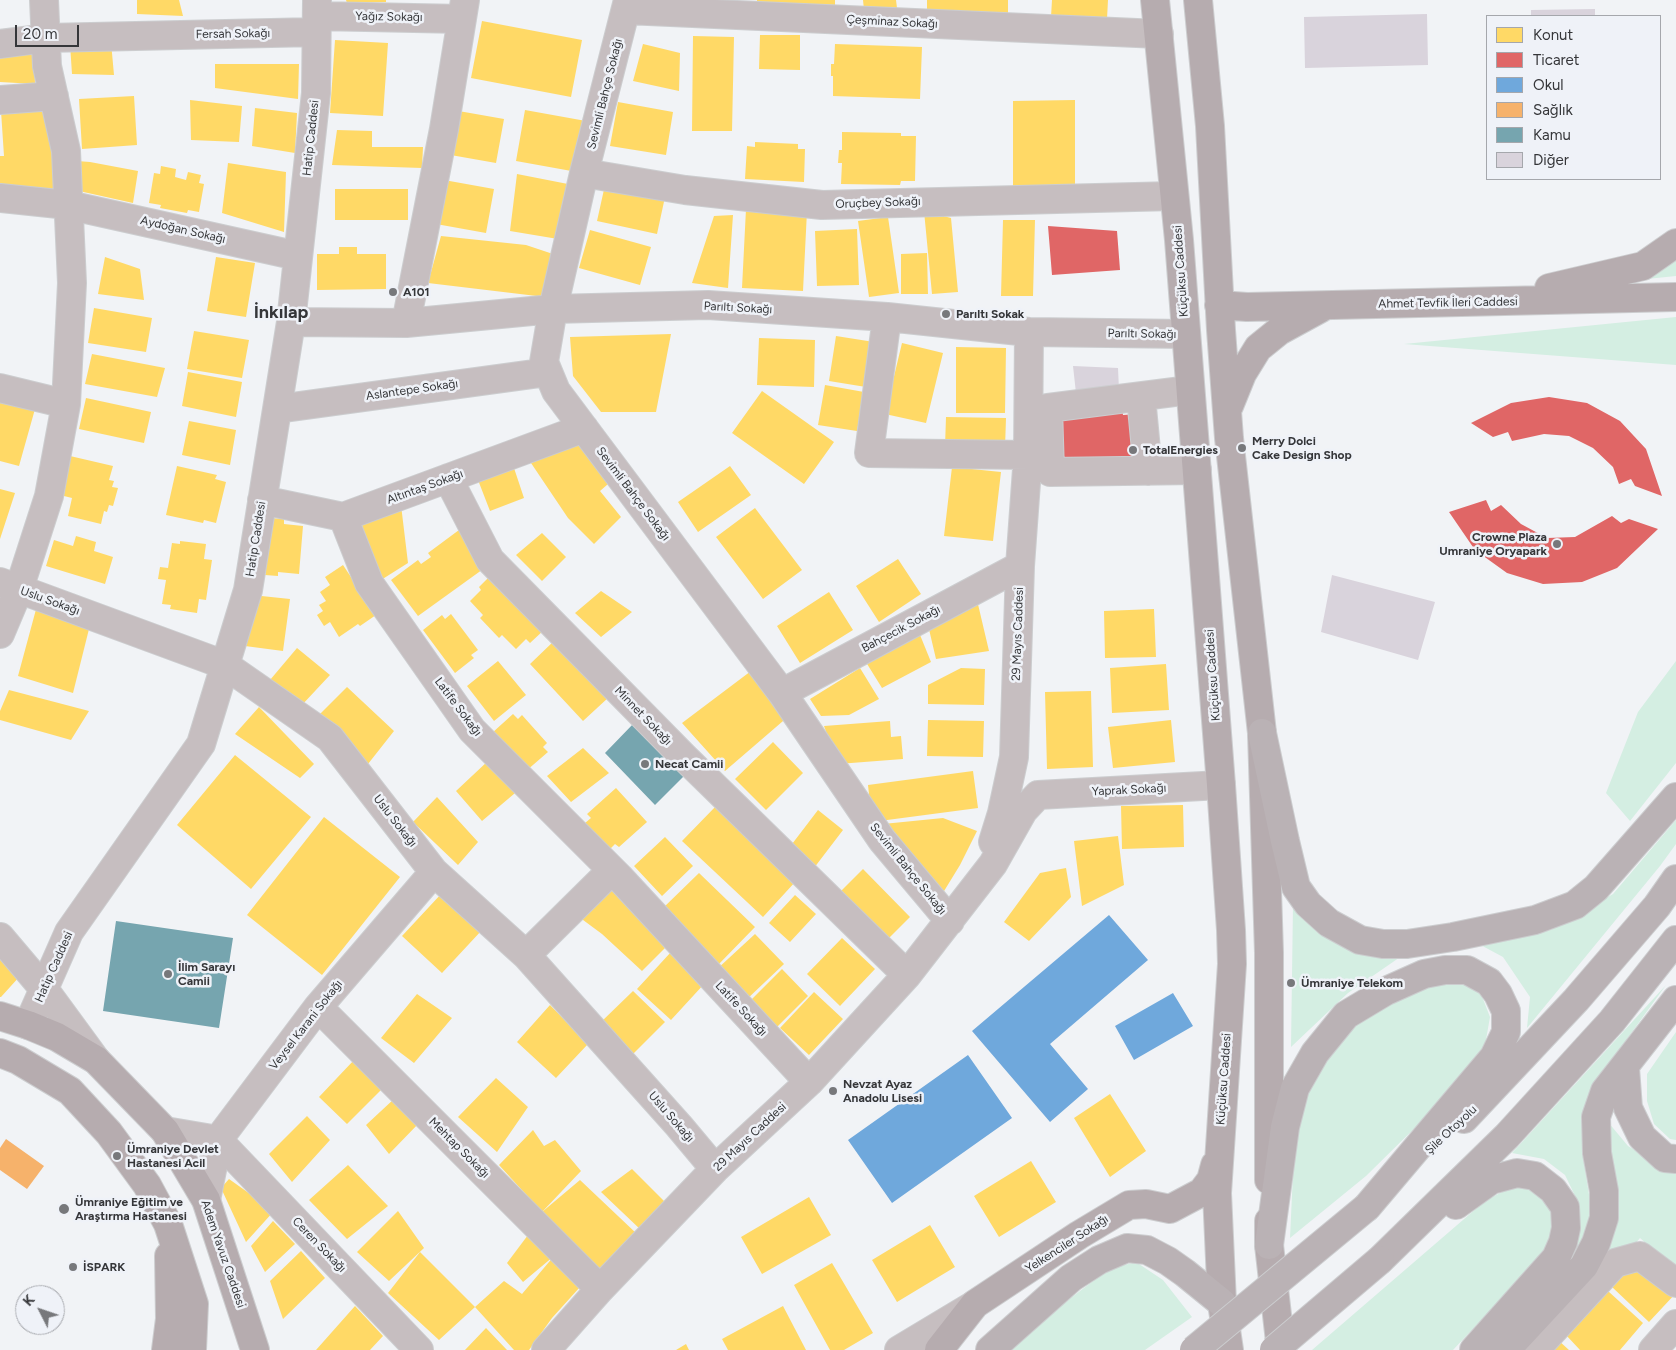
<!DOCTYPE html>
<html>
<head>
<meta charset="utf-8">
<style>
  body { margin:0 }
  #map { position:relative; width:1676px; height:1350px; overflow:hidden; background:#f1f3f6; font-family:Figtree,sans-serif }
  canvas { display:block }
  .legend { position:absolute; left:1486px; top:15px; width:175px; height:165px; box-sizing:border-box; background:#eff2f8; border:1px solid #a5a7ac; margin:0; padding:6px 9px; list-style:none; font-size:15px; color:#353639 }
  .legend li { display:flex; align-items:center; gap:10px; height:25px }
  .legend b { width:25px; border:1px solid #a5a7ac }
  .north { position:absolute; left:15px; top:1285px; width:50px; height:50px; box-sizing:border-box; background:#eff2f8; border:1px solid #a5a7ac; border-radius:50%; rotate:311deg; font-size:14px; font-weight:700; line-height:20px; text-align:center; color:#353639 }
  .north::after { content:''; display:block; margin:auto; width:18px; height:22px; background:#77787b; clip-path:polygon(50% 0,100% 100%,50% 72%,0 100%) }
  .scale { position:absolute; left:15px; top:25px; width:64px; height:22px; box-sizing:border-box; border:2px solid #353639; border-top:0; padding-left:6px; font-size:15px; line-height:18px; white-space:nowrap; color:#353639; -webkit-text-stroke:4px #eff2f8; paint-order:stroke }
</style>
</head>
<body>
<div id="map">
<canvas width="1676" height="1350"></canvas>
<ul class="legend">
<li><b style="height:14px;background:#ffd966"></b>Konut</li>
<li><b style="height:14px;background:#e06666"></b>Ticaret</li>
<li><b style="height:14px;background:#6fa8dc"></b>Okul</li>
<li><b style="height:14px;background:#f6b26b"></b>Sağlık</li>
<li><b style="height:14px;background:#76a5af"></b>Kamu</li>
<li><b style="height:14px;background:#d9d3dc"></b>Diğer</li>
</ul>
<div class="north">K</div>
<div class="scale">20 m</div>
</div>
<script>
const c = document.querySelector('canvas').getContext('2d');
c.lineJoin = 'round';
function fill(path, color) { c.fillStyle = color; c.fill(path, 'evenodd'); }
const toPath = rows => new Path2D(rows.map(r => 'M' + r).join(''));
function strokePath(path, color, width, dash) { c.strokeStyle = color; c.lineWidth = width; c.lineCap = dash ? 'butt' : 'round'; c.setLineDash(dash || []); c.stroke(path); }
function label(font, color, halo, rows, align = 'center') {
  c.font = font + ' Figtree,sans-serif'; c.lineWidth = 5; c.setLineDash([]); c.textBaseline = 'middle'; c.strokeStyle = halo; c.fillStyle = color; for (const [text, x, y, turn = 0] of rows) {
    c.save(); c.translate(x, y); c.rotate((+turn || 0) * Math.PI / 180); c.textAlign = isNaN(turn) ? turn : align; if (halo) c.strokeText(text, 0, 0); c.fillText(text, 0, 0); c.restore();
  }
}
fill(toPath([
  [1676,256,1676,276,1637,280],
  [1676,317,1676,365,1404,344],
  [1676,661,1676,763,1630,821,1606,793,1638,712],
  [1676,820,1676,844,1660,866,1527,1028,1530,997,1503,957,1475,942,1551,930,1613,894],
  [1293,904,1331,941,1406,953,1348,993,1291,1047],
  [1449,976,1478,986,1490,1017,1484,1051,1436,1107,1366,1176,1290,1238,1296,1108,1327,1053,1363,1012],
  [1666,985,1603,1072,1588,1102,1582,1151,1592,1213,1586,1240,1563,1266,1577,1229,1579,1204,1565,1175,1544,1159,1512,1153],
  [1676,1032,1676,1140,1670,1139,1654,1124,1647,1101,1647,1074],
  [1603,1116,1628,1146,1661,1166,1676,1168,1676,1270,1640,1238,1598,1287,1616,1214],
  [1513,1186,1533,1188,1550,1201,1558,1236,1534,1264,1453,1350,1312,1350,1485,1201],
  [1136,1262,1163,1280,1192,1317,1145,1350,1007,1350,1026,1332,1109,1269]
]), '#d4eee2');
fill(toPath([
  [137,0,179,0,183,16,137,14],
  [346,0,386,0,386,2,347,3],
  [757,0,835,0,835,5,757,2],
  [863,0,896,0,897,8,864,10],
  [927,0,1008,0,1008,16,927,14],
  [1052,0,1108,0,1107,19,1051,17],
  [482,21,582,40,571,97,471,78],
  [760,35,800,35,800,70,759,69],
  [693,36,734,37,732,131,692,131],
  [335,40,388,43,383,116,330,113],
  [111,42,114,75,72,74,70,44],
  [643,44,680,53,679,91,633,81],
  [835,44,922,47,920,99,833,96,833,76,831,76,831,64,834,64],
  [0,50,34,52,35,84,0,82],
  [215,64,299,64,298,99,215,88],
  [134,96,137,145,82,149,79,99],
  [190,100,242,106,239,142,191,140],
  [1075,100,1075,186,1013,186,1013,101],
  [618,102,673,112,666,155,610,146],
  [48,105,62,194,0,189,0,156,4,156,1,111],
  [255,108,297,113,295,153,252,146],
  [453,110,504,119,496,163,445,154],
  [525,110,586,121,577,172,516,161],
  [337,130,372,131,372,147,423,147,422,168,332,165],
  [842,132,901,133,901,136,916,136,915,181,901,181,900,185,841,184,842,163,838,163,839,150,842,150],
  [755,142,798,144,798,149,805,149,804,182,745,179,747,146,755,147],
  [77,161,90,162,138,171,133,203,79,191,82,178,79,179],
  [228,163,286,172,284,232,222,213],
  [161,166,176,169,175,177,186,180,188,172,201,175,199,183,204,184,199,212,188,210,187,213,160,208,161,205,149,203,154,173,160,174],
  [517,174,573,185,558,239,510,231],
  [444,180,494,189,486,233,436,224],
  [605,185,665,197,657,234,597,221],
  [335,189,408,189,408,220,335,220],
  [746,209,807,211,803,291,742,288],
  [924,211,951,218,958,292,932,294],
  [733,215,728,288,692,283,714,216],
  [888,217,899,293,869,297,858,221],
  [1003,220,1035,220,1033,296,1001,296],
  [857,229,859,285,817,286,815,231],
  [590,230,651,247,640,285,579,268],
  [441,236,526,245,556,255,545,297,428,283],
  [339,247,357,247,357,254,386,254,386,289,317,290,317,254,339,254],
  [927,253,928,294,901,294,901,254],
  [105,257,140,269,144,300,98,294],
  [216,257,255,263,246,317,207,311],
  [94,308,152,318,146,352,88,343],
  [194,331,249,340,242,378,187,369],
  [671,334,656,412,601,412,573,376,570,337],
  [836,336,874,342,866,387,829,381],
  [759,338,815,340,814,387,757,385],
  [902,343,943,353,926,423,885,414],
  [956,347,1006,348,1005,413,956,413],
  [92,354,165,368,157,397,85,384],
  [188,372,242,382,236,417,182,406],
  [825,385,864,392,857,431,818,425],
  [762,391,834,442,804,484,732,433],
  [86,398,151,412,144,443,79,429],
  [0,399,35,409,19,466,0,461],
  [946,417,1006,418,1005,448,945,447],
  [189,421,236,430,230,465,182,455],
  [584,441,615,478,600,491,621,517,594,544,568,518,531,463],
  [70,456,113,466,109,480,114,481,112,487,118,488,113,506,109,505,107,512,104,511,101,524,68,516,72,498,60,495],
  [512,462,524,498,490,511,478,480],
  [177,466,217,475,215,479,226,482,216,523,204,520,203,523,166,515],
  [730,466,751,495,698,532,678,502],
  [952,467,1001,472,993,541,944,536],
  [0,489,15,493,0,539],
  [401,505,408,563,381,580,357,520],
  [755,508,802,570,763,599,716,537],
  [269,518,284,519,284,524,303,526,299,574,278,572,278,576,265,575,266,573,261,572],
  [459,530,486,567,418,616,391,580,418,560,421,564,431,557,428,553],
  [542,533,566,557,542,581,516,555],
  [76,536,96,542,94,551,113,557,105,584,46,566,54,540,73,546],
  [180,541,206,544,204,559,212,560,206,600,199,599,197,613,170,609,171,605,162,604,166,580,158,579,160,567,168,568,172,543,180,544],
  [898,559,921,594,879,622,856,586],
  [343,565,376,615,360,626,358,624,339,637,330,622,324,626,317,615,323,611,319,605,326,601,320,592,330,585,325,577],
  [491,575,544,630,530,643,526,639,516,649,502,635,499,638,480,618,483,615,470,601,481,590,479,587],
  [601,591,632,612,601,637,575,613],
  [829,592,853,630,800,663,777,626],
  [252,595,290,599,283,651,245,646],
  [977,600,989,651,936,659,928,625],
  [38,602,90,625,73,693,18,676],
  [1154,609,1156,657,1105,658,1104,611],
  [451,614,478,650,471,655,474,658,455,673,423,630,442,615,445,619],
  [918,630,931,662,882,688,864,659],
  [555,640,609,697,583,721,530,664],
  [297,648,330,675,301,706,270,680],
  [498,661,526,695,494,721,467,686],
  [1166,664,1169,710,1112,713,1110,668],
  [755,668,790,715,725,771,682,723],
  [860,668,879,699,849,715,821,716,810,699],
  [961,668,985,669,984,705,928,704,928,685],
  [347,687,394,731,368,764,317,717],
  [9,690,89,711,71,740,0,720,0,711],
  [1091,691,1093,767,1047,769,1045,692],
  [259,707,314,764,300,778,235,734],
  [513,714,518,719,522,715,547,743,543,747,548,752,526,771,492,733],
  [928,720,984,721,983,757,927,756],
  [1171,720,1175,762,1113,768,1108,727],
  [890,721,891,737,901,736,903,759,838,764,824,726],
  [773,742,803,773,766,810,735,779],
  [583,748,609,773,571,802,547,776],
  [235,755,311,817,251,889,177,825],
  [489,760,521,788,482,821,456,791],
  [973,771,978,808,872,822,868,785],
  [616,788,647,822,619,847,615,844,609,850,585,823,591,818,587,814],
  [437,797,478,842,458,865,413,822],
  [1183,805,1184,847,1122,849,1121,806],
  [716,806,796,881,763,917,682,841],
  [818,810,843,830,814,868,789,848],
  [324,817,400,877,322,975,247,915],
  [943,818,977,831,960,865,941,896,883,824],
  [1118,836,1124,885,1082,906,1074,841],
  [665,837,693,866,662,896,634,866],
  [1066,868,1071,897,1029,941,1004,922,1040,873],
  [863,869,910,917,887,940,840,892],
  [699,873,755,927,718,965,662,909],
  [613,883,670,943,642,971,602,934,579,917],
  [442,893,482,930,442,973,402,936],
  [795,895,816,914,790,942,769,923],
  [755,934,784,964,745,1001,716,970],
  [842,938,875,969,840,1006,807,974],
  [0,947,20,976,1,997,0,997],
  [671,952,705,983,671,1020,637,989],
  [782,969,808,996,774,1030,748,1003],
  [633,991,665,1022,632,1055,600,1023],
  [814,992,843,1019,809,1055,780,1028],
  [417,994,452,1018,414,1063,381,1038],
  [550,1005,588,1044,556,1078,517,1042],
  [354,1060,386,1085,347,1124,319,1097],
  [496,1078,528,1107,497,1152,458,1117],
  [1110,1094,1146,1151,1110,1177,1074,1118],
  [395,1098,421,1121,389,1154,366,1125],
  [307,1116,330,1140,292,1182,269,1154],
  [533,1130,544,1146,555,1140,581,1171,542,1212,580,1180,637,1234,601,1273,542,1212,499,1165],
  [1031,1161,1056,1202,999,1237,974,1196],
  [348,1165,388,1206,347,1239,309,1200],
  [632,1169,665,1202,642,1231,601,1192],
  [229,1179,274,1211,246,1242,221,1188],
  [809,1197,831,1235,762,1274,741,1237],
  [398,1211,424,1248,389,1281,357,1252],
  [273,1221,295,1244,265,1272,251,1246],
  [930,1225,955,1267,897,1302,872,1260],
  [531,1231,554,1256,523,1282,507,1263],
  [301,1251,325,1278,283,1319,270,1281],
  [420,1252,475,1307,439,1340,388,1293],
  [554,1256,580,1287,552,1318,529,1350,514,1350,475,1307,504,1281,522,1294],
  [1639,1258,1676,1293,1649,1322,1612,1287],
  [832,1263,873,1333,844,1350,830,1350,794,1285],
  [1608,1291,1643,1323,1620,1350,1580,1350,1566,1335],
  [355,1306,383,1336,370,1350,316,1350],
  [783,1306,806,1350,728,1350,722,1339],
  [486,1328,507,1350,465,1350],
  [1558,1340,1569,1350,1549,1350],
  [686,1344,689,1350,676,1350]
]), '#ffd966');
fill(toPath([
  [1048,226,1117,231,1120,270,1052,275],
  [1119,390,1123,415,1137,414,1140,462,1054,468,1049,420],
  [1549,397,1587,403,1620,421,1646,449,1662,496,1635,486,1631,479,1619,484,1613,467,1593,448,1569,436,1544,434,1512,441,1508,432,1493,437,1471,423,1511,403],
  [1486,500,1491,511,1501,505,1521,524,1547,538,1575,537,1612,516,1621,523,1629,519,1658,529,1617,568,1582,582,1543,584,1507,573,1475,550,1449,512]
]), '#e06666');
fill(toPath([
  [1109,915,1148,960,1050,1044,1088,1089,1050,1122,972,1031],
  [1173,993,1193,1026,1134,1060,1115,1026],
  [968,1055,1012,1118,892,1203,848,1140]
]), '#6fa8dc');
fill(toPath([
  [6,1139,44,1166,27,1189,0,1170,0,1148]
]), '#f6b26b');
fill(toPath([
  [634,723,685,775,655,805,605,753],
  [116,921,233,938,219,1028,103,1011]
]), '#76a5af');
fill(toPath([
  [1595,9,1595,16,1531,16,1531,10],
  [1427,14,1428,65,1305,68,1304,17],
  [1073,366,1118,368,1119,390,1076,393],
  [1332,575,1435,602,1418,660,1321,632]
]), '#d9d3dc');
const minor = toPath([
  [628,0,584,173,553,309,544,362,556,391,782,693,882,840,950,921],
  [626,10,1159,34],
  [317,16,462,19],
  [0,44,46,38,316,32],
  [0,100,54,96],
  [584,173,685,190,822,205,1174,196],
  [0,198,68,205,298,256],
  [887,317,869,453,1028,455],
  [291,322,406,323,553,309,708,305,887,317,1029,332,1186,334],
  [406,323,444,129,465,0],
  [0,388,66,404],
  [1190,390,1048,408,1050,472,1197,470],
  [1141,397,1148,471],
  [277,409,548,372],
  [448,478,490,560,683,756,907,975],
  [262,500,343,517,584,428],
  [343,517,369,583,472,730,619,877,809,1082],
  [0,582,225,665,330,738,434,872,526,955,679,1126,715,1169],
  [0,634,19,589,49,496,66,404,72,283,66,151,47,66,44,0],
  [782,693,1020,566],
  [1038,795,1221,785],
  [993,842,1002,813,1014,757,1020,566,1028,455,1029,332],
  [0,937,44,989,96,1060],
  [526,955,612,870],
  [318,1007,600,1289],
  [28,1025,69,932,201,744,248,590,291,322,316,93,317,0],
  [165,1131,218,1140,318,1007,434,872],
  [218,1140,419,1350],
  [206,1200,218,1140],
  [546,1350,600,1289,715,1169,809,1082,907,975,993,864,1023,811,1038,795],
  [899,1350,974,1305],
  [1535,1350,1615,1263,1640,1256,1676,1283],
  [1653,1350,1676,1324]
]);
const major = toPath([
  [1155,0,1179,240,1221,785,1231,930,1232,964,1217,1193,1222,1303,1229,1350],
  [1198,0,1210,126,1221,330,1229,438,1262,733,1269,953,1269,1180],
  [1549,288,1643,266,1676,243],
  [1219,305,1247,307,1676,297],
  [1229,406,1242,374,1258,348,1279,331,1323,307],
  [0,1016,28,1025,57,1037,96,1060,165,1131,206,1200,255,1350],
  [0,1053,18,1060,70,1091,109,1133,147,1185,168,1224,194,1304,192,1350],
  [1269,1221,1269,1245,1281,1350],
  [166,1350,170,1319,169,1256],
  [939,1350,975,1304,1079,1235,1129,1205,1146,1204,1170,1209,1202,1192,1211,1180,1215,1165]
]);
const highway = toPath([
  [1262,733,1285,841,1296,887,1308,904,1329,923,1360,940,1383,944,1407,944,1453,937,1535,920,1575,905,1596,888,1676,797],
  [1625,1068,1628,1108,1642,1137,1665,1158,1676,1159],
  [1464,1119,1576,1000,1657,906,1676,879],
  [1456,1205,1491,1180,1517,1173,1535,1176,1553,1190,1565,1207,1566,1228,1563,1242,1556,1258,1474,1350],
  [1269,1245,1285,1127,1295,1088,1315,1053,1346,1015,1386,991,1424,974,1445,970,1467,970,1489,982,1498,994,1506,1011,1506,1032,1494,1057,1367,1207],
  [1380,1260,1507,1136,1612,1021,1676,940],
  [990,1350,1071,1278,1099,1260,1127,1248,1147,1250,1168,1261,1185,1273,1222,1303],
  [1506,1350,1584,1266,1596,1243,1604,1218,1604,1191,1597,1153,1596,1117,1605,1091,1676,1000]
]);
strokePath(minor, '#cccdcf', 30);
strokePath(major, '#cccdcf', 30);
strokePath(highway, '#cccdcf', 30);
strokePath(minor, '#c6bec0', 28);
strokePath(major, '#b6acaf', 28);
strokePath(highway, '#bab2b5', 28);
const highwayBridge = toPath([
  [1194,1350,1367,1207],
  [1274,1350,1380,1260]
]);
strokePath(highwayBridge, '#cccdcf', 30, []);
strokePath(highwayBridge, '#bab2b5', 28);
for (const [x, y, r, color] of [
  [393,292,5,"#77787b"],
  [946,314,5,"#77787b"],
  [1242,448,5,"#77787b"],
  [1133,450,5,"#77787b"],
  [1557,544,5,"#77787b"],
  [645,764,5,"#77787b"],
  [168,974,5,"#77787b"],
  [1291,983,5,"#77787b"],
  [833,1091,5,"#77787b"],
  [117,1156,5,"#77787b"],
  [64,1209,6,"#77787b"],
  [73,1267,5,"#77787b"]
]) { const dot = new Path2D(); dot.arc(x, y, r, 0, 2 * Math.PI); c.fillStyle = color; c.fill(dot); strokePath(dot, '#eff2f8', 2); }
label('12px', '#353639', '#eff2f8', [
  ["Yağız Sokağı",389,17,1],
  ["Çeşminaz Sokağı",892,22,3],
  ["Fersah Sokağı",233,34,-1],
  ["Sevimli Bahçe Sokağı",605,94,-76],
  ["Hatip Caddesi",311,138,-84],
  ["Oruçbey Sokağı",878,203,-2],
  ["Aydoğan Sokağı",183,230,13],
  ["Küçüksu Caddesi",1181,271,-94],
  ["Ahmet Tevfik İleri Caddesi",1448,303,-1],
  ["Parıltı Sokağı",738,308,3],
  ["Parıltı Sokağı",1142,334,1],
  ["Aslantepe Sokağı",412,390,-8],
  ["Altıntaş Sokağı",425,487,-20],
  ["Sevimli Bahçe Sokağı",633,494,53],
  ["Hatip Caddesi",256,539,-81],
  ["Uslu Sokağı",50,601,20],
  ["Bahçecik Sokağı",901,629,-28],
  ["29 Mayıs Caddesi",1018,634,-88],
  ["Küçüksu Caddesi",1213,675,-94],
  ["Latife Sokağı",458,707,53],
  ["Minnet Sokağı",643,716,46],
  ["Yaprak Sokağı",1129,790,-3],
  ["Uslu Sokağı",395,821,52],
  ["Sevimli Bahçe Sokağı",908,869,51],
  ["Hatip Caddesi",54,967,-66],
  ["Latife Sokağı",741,1009,47],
  ["Veysel Karani Sokağı",306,1025,-52],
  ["Küçüksu Caddesi",1224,1079,-86],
  ["Uslu Sokağı",671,1117,49],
  ["Şile Otoyolu",1451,1130,-43],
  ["29 Mayıs Caddesi",750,1137,-43],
  ["Mehtap Sokağı",459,1148,45],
  ["Yelkenciler Sokağı",1067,1244,-33],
  ["Ceren Sokağı",319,1245,46],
  ["Adem Yavuz Caddesi",223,1254,71]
]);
label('bold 12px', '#353639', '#eff2f8', [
  ["A101",403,292],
  ["Parıltı Sokak",956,314],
  ["Merry Dolci",1252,441],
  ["Cake Design Shop",1252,455],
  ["TotalEnergies",1143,450],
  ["Crowne Plaza",1547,537,"right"],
  ["Umraniye Oryapark",1547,551,"right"],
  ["Necat Camii",655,764],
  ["İlim Sarayı",178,967],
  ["Camii",178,981],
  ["Ümraniye Telekom",1301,983],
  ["Nevzat Ayaz",843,1084],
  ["Anadolu Lisesi",843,1098],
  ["Ümraniye Devlet",127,1149],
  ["Hastanesi Acil",127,1163],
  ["Ümraniye Eğitim ve",75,1202],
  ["Araştırma Hastanesi",75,1216],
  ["İSPARK",83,1267]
], 'left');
label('bold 18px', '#353639', '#eff2f8', [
  ["İnkılap",281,313]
]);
</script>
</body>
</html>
